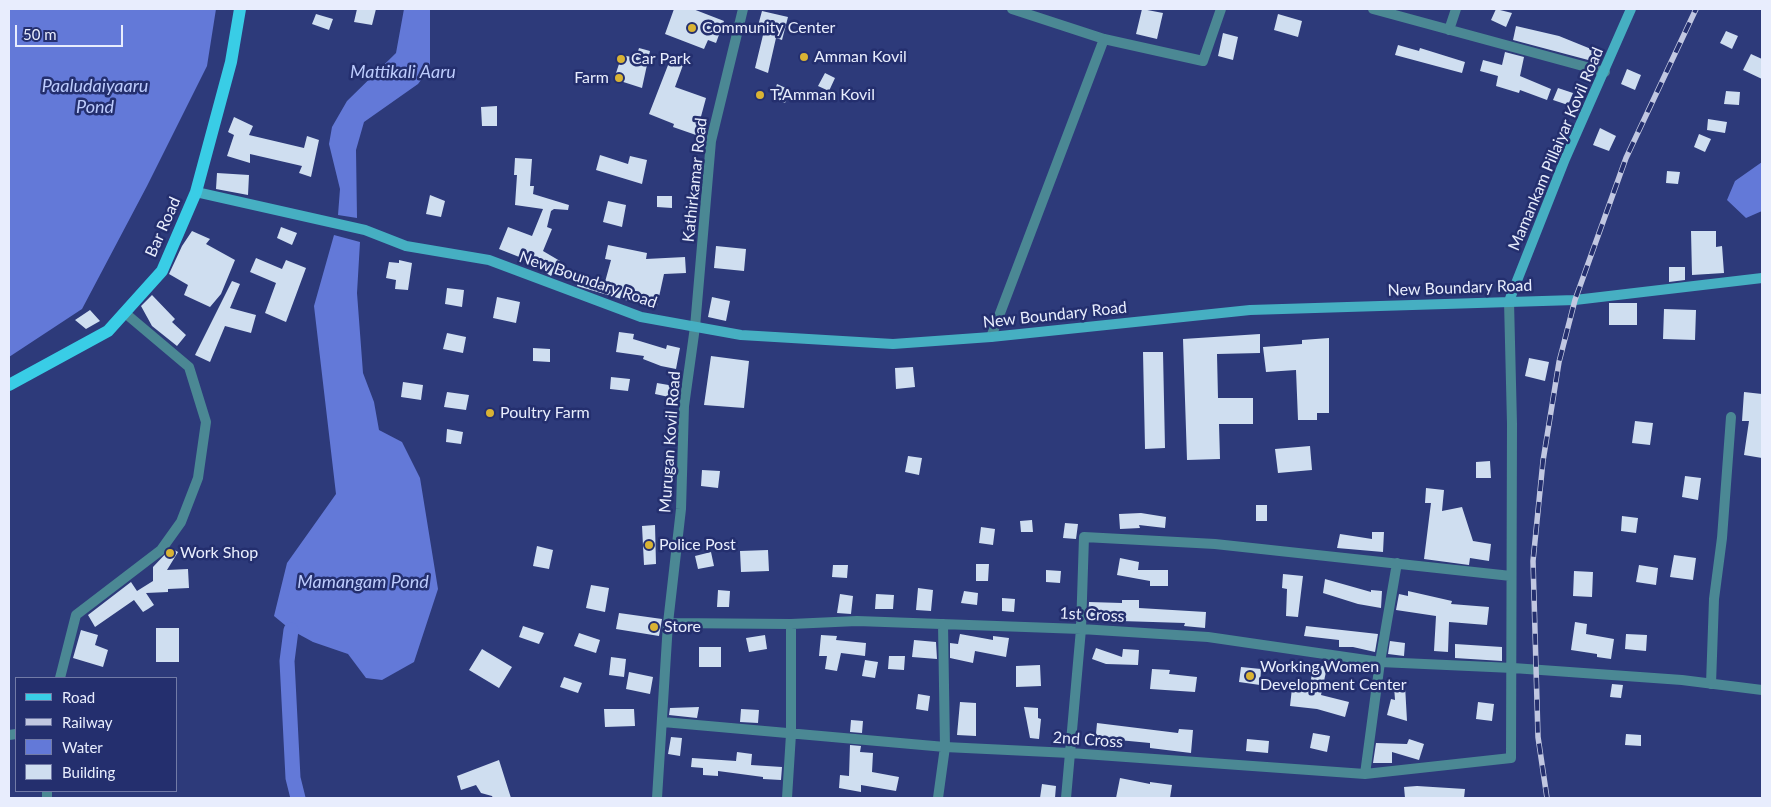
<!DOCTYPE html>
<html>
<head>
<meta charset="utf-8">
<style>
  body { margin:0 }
  #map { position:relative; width:1771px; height:807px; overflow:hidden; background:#2d3a7a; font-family:Lato,sans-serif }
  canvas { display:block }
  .frame { position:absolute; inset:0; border:10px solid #e8edfd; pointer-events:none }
  .legend { position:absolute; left:15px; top:677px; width:162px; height:115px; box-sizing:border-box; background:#242f6e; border:1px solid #727ba7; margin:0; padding:6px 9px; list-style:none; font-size:15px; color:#e8edfd }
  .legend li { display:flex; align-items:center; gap:10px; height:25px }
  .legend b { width:25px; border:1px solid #727ba7 }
  .scale { position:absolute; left:15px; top:25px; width:108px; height:22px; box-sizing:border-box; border:2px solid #e8edfd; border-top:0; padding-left:6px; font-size:15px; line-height:18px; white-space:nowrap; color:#e8edfd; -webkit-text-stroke:4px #242f6e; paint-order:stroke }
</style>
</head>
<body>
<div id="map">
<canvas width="1771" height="807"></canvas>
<div class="frame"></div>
<ul class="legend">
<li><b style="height:6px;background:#39cde6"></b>Road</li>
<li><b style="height:6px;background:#c1c7e1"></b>Railway</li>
<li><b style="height:14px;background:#6379d8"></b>Water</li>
<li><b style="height:14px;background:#cfdef0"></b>Building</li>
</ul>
<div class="scale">50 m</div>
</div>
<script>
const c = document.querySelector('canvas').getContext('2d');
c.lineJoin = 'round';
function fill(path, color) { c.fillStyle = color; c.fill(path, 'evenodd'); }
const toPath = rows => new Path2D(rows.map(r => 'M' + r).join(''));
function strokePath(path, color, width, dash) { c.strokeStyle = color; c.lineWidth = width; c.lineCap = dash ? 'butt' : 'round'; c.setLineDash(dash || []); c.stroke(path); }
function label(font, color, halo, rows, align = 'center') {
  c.font = font + ' Lato,sans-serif'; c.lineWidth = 5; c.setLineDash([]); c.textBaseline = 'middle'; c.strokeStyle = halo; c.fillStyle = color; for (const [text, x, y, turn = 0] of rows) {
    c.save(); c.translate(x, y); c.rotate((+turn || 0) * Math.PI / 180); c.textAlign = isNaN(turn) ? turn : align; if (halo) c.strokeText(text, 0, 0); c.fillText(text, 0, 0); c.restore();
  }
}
fill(toPath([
  [9,9,216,9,207,66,147,186,82,309,9,357],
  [404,9,430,9,430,68,418,84,364,122,356,150,357,218,338,215,340,189,329,144,332,127,347,101,396,53],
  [1762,162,1762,211,1746,218,1727,200,1735,181],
  [334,235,360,242,357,293,363,373,374,402,379,430,402,442,420,478,438,589,414,662,382,680,366,678,348,654,313,642,291,630,274,616,287,563,336,494,314,306]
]), '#6379d8');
strokePath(toPath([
  [291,630,287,661,293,778,298,798]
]), '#6379d8', 15);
fill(toPath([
  [357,9,376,9,372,25,354,22],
  [674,9,693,9,724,21,716,43,708,40,704,49,665,34],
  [1142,9,1163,13,1157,39,1136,34],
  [1496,9,1512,13,1506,27,1491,20],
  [762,11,788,17,782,40,776,38,768,73,755,68,763,35,756,33],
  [316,14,333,19,329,30,312,24],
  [1278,14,1302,21,1298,37,1274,30],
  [1516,26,1559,36,1596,51,1592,61,1513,40],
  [1726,31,1738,36,1732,49,1720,43],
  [1223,33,1238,37,1233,60,1218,56],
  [1398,45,1419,51,1420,48,1465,62,1462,73,1395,55],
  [639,48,650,51,642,88,614,79,622,55,636,58],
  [1505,52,1524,57,1520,76,1551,89,1547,100,1520,90,1519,93,1496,86,1498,76,1480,71,1483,60,1502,65],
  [1751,54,1762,59,1762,79,1743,70],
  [670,60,683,65,675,87,706,98,696,135,673,127,674,124,649,114],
  [1627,69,1641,75,1635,90,1621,84],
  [825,73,835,78,829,91,818,86],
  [777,84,790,90,785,103,772,98],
  [1558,88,1573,93,1568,105,1553,100],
  [1726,91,1740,92,1739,105,1724,104],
  [497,106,497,126,482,126,481,107],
  [234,117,253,126,249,135,304,148,307,136,319,140,311,177,299,173,302,166,250,154,250,163,227,156,234,135,228,132],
  [1708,119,1727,122,1725,133,1707,130],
  [1600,128,1616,136,1609,151,1593,145],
  [1699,134,1711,139,1705,152,1694,147],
  [600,155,628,164,630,156,647,160,642,184,596,170],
  [515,158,532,159,530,186,534,186,533,194,569,205,568,210,554,209,551,211,547,227,552,229,543,251,560,261,551,276,536,267,537,264,499,249,508,227,532,236,543,209,515,205,517,175,514,175],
  [1667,171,1680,172,1678,184,1666,183],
  [217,173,249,175,248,195,216,189],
  [430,195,445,201,441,217,426,214],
  [657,196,672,196,672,208,657,207],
  [608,201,626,205,622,227,603,222],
  [281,227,297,233,292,245,277,238],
  [192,231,210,239,206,244,235,260,221,294,210,307,184,295,188,285,169,274,182,246],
  [1691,231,1716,231,1716,247,1722,246,1724,273,1692,275],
  [608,245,647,253,646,259,685,257,686,273,664,274,657,306,625,300,577,286,580,275,605,282,611,260,605,259],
  [716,246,746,249,744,271,714,268],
  [256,258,282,269,286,260,306,268,286,322,265,313,276,283,250,272],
  [399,260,412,263,408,290,395,289,396,280,386,278,389,262,399,263],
  [1669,267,1685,267,1685,280,1669,282],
  [232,281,240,284,230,308,256,315,251,333,225,326,210,362,195,355],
  [447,288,464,290,462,307,445,304],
  [152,295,175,319,172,322,186,335,177,346,152,326,141,306],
  [497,297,520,302,516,323,493,318],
  [712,297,730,301,726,321,708,317],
  [1609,303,1637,303,1637,325,1609,325],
  [1664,309,1696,310,1695,340,1663,339],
  [90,310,100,321,86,329,75,320],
  [619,332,634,334,633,339,666,349,667,345,680,348,676,369,661,366,643,359,644,356,616,352],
  [447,333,466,337,463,353,443,349],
  [1260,334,1260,353,1217,354,1218,398,1253,398,1253,424,1219,424,1220,459,1187,460,1183,339],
  [1329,338,1329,413,1317,413,1317,420,1298,420,1296,370,1266,372,1263,347,1302,344,1302,340],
  [533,348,550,349,550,362,533,361],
  [1143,352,1163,352,1165,448,1145,449],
  [711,356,749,361,744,408,704,405],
  [1529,358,1549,362,1545,381,1525,376],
  [913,367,915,387,896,389,895,368],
  [611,377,630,379,628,391,610,389],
  [403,382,423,385,421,400,401,397],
  [657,383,680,387,678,399,655,394],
  [447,392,469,395,466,410,444,407],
  [1744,392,1762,394,1762,458,1744,455,1749,421,1742,421],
  [1635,421,1653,423,1650,445,1632,443],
  [447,429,463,432,461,444,446,442],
  [1310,446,1312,470,1278,473,1275,449],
  [908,456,922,458,919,475,905,472],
  [1490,461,1491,478,1476,478,1476,462],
  [702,470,720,471,718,488,701,486],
  [1685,476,1701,478,1698,500,1682,497],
  [1426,488,1444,490,1442,511,1462,507,1473,541,1491,544,1489,561,1470,558,1469,565,1424,559,1431,503,1425,503],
  [1256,505,1267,505,1267,521,1256,521],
  [1141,513,1166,517,1165,528,1139,525,1140,528,1120,529,1119,514],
  [1622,516,1638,518,1636,533,1621,531],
  [1032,520,1033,532,1021,532,1020,521],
  [1065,523,1078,524,1076,539,1063,538],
  [655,525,656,564,644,565,642,526],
  [981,527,995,529,993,545,979,543],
  [1372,532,1384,532,1383,552,1337,548,1340,534,1372,539],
  [537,546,553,550,549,569,533,566],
  [171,548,178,552,167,570,188,569,189,588,168,589,168,592,146,593,154,605,148,609,143,612,134,600,95,627,88,615,131,582,137,591,153,581,153,567],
  [768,550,769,571,741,572,740,551],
  [711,552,714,566,698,569,695,556],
  [1674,555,1696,558,1693,580,1670,577],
  [1120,558,1139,562,1138,570,1168,570,1168,586,1150,586,1150,581,1117,575],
  [976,564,989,564,988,581,976,581],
  [833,565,848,565,847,578,832,577],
  [1639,565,1658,568,1656,585,1636,582],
  [1046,570,1061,571,1060,583,1046,582],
  [1574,571,1593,572,1592,597,1573,596],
  [1283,574,1303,576,1298,617,1286,616,1287,589,1282,588],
  [1325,579,1371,592,1371,590,1382,591,1381,608,1358,604,1323,593],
  [591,585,609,588,605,612,586,608],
  [918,588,933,590,931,611,916,610],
  [718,590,730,591,729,607,717,607],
  [964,591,978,593,977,605,961,603],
  [1408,591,1452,601,1451,604,1489,607,1487,625,1449,622,1448,652,1434,651,1436,616,1396,610,1399,594,1408,596],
  [840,594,853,596,851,614,837,613],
  [876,594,894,595,893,609,875,609],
  [1002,598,1015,599,1014,612,1002,611],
  [1122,600,1139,600,1139,608,1206,612,1205,628,1184,626,1185,623,1088,620,1089,602,1122,603],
  [619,613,662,619,659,636,616,629],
  [1575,622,1587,624,1586,634,1614,639,1611,659,1597,657,1597,654,1571,650],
  [523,626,544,633,539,644,519,637],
  [1306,626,1378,634,1375,652,1353,647,1339,647,1339,640,1304,636],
  [156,628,179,628,179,662,156,662],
  [81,630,98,635,95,645,108,650,103,667,73,658],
  [579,633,600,640,596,653,574,646],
  [960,634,993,640,993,636,1009,638,1006,657,975,651,973,663,950,658,950,643,958,644],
  [1626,634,1647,635,1646,651,1625,649],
  [765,635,767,649,749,652,746,638],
  [821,635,837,636,836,640,866,643,865,656,841,653,837,671,825,669,827,656,819,656],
  [914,640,936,642,937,659,912,657],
  [1390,641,1405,643,1404,656,1388,654],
  [1455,644,1502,647,1502,661,1455,658],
  [699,647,721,647,721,667,699,667],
  [1096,648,1122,657,1123,649,1139,650,1138,665,1106,664,1092,659],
  [482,649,512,667,499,688,469,670],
  [889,656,905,656,904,670,888,669],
  [611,657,626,659,624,677,609,675],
  [865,660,878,662,875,678,862,676],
  [1314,664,1327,667,1321,695,1349,702,1345,717,1317,709,1290,706,1292,688,1309,689],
  [1040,665,1041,686,1016,687,1016,666],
  [1241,667,1261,669,1260,685,1239,682],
  [1152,669,1170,670,1169,674,1197,677,1195,692,1150,689],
  [629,672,653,677,650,694,626,689],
  [564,677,582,683,578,693,560,687],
  [1612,684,1623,685,1621,698,1610,697],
  [1405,685,1407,721,1387,715,1391,699,1395,700,1394,686],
  [918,694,930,696,928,711,916,709],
  [960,702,976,703,976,736,957,735],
  [1478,702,1494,704,1492,721,1476,719],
  [699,707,697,718,669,715,670,708],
  [1024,707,1038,708,1038,718,1041,719,1039,739,1030,738],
  [604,709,634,709,635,726,605,727],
  [741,709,759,710,758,723,740,722],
  [851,720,863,721,862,733,850,732],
  [1097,723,1178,733,1179,729,1193,730,1191,753,1150,748,1150,743,1108,739,1107,745,1095,744],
  [1313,733,1330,736,1327,752,1310,748],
  [1626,734,1641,735,1641,746,1625,745],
  [671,737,682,738,680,756,668,754],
  [1247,739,1269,741,1268,753,1246,751],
  [1409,739,1424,744,1419,760,1392,752,1392,763,1373,763,1376,743,1407,744],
  [850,745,861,746,860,752,873,753,872,772,899,777,896,791,861,785,861,792,839,788,840,775,849,776],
  [737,752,752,754,751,765,782,767,781,780,763,779,763,777,718,771,718,776,703,775,703,768,691,767,692,758,736,761],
  [499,760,511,798,493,798,492,796,481,793,476,785,461,790,457,776],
  [1120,778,1150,784,1150,782,1172,785,1170,798,1116,798],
  [1042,784,1056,786,1055,798,1040,798],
  [1417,786,1465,789,1464,798,1405,798,1404,787]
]), '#cfdef0');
strokePath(toPath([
  [1012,9,1104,39,1203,61,1221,9],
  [1373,9,1605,72],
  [1449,30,1456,9],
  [991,337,1104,39],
  [668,623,791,624,857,621,1081,629,1208,637,1380,662,1513,668,1682,680,1762,690],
  [60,678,76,615,161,550,181,522,198,478,206,422,189,367,125,313],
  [1711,684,1714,599,1722,538,1731,417],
  [663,722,945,747,1070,753,1365,774,1511,758,1512,424,1509,301],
  [9,735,16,734],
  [1365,774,1380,662,1397,563],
  [47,791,47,798],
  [657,798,668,623,681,509,684,406,695,327,711,141,743,9],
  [787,798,791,734,791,624],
  [938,798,945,747,943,624],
  [1066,798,1081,629,1084,537,1215,544,1511,576]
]), '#4b8894', 10);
strokePath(toPath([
  [196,192,365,230,406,246,489,260,641,317,741,335,893,344,991,337,1250,310,1575,300,1762,278],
  [1509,301,1565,159,1631,9]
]), '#46afc2', 10);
strokePath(toPath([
  [9,385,108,331,162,271,196,192,231,62,240,9]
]), '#39cde6', 12);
const rail = toPath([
  [1547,798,1538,737,1533,561,1543,461,1559,362,1575,300,1626,158,1696,9]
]);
strokePath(rail, '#c1c7e1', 5.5);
strokePath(rail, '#242f6e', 4, [11]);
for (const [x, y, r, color] of [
  [692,28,5,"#d9b334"],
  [804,57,5,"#d9b334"],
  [621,59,5,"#d9b334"],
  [619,78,5,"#d9b334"],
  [760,95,5,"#d9b334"],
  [490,413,5,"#d9b334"],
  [649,545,5,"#d9b334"],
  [170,553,5,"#d9b334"],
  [654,627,5,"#d9b334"],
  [1250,676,5,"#d9b334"]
]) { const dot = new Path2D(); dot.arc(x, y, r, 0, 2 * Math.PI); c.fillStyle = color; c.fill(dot); strokePath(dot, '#242f6e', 2); }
label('16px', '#e8edfd', '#242f6e', [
  ["Community Center",702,28],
  ["Amman Kovil",814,57],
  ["Car Park",631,59],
  ["Farm",609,78,"right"],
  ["T.Amman Kovil",770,95],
  ["Poultry Farm",500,413],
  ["Police Post",659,545],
  ["Work Shop",180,553],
  ["Store",664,627],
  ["Working Women",1260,667],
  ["Development Center",1260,685]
], 'left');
label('16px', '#e8edfd', '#242f6e', [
  ["Mamankam Pillaiyar Kovil Road",1556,149,-67],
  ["Kathirkamar Road",695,180,-84],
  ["Bar Road",163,227,-66],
  ["New Boundary Road",588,280,19],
  ["New Boundary Road",1460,288,-2],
  ["New Boundary Road",1055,315,-6],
  ["Murugan Kovil Road",670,442,-86],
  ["1st Cross",1092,615,3],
  ["2nd Cross",1088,740,4]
]);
label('italic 18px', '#bdccfd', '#242f6e', [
  ["Mattikali Aaru",403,72],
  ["Paaludaiyaaru",95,86],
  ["Pond",95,107],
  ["Mamangam Pond",363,582]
]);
</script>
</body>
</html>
